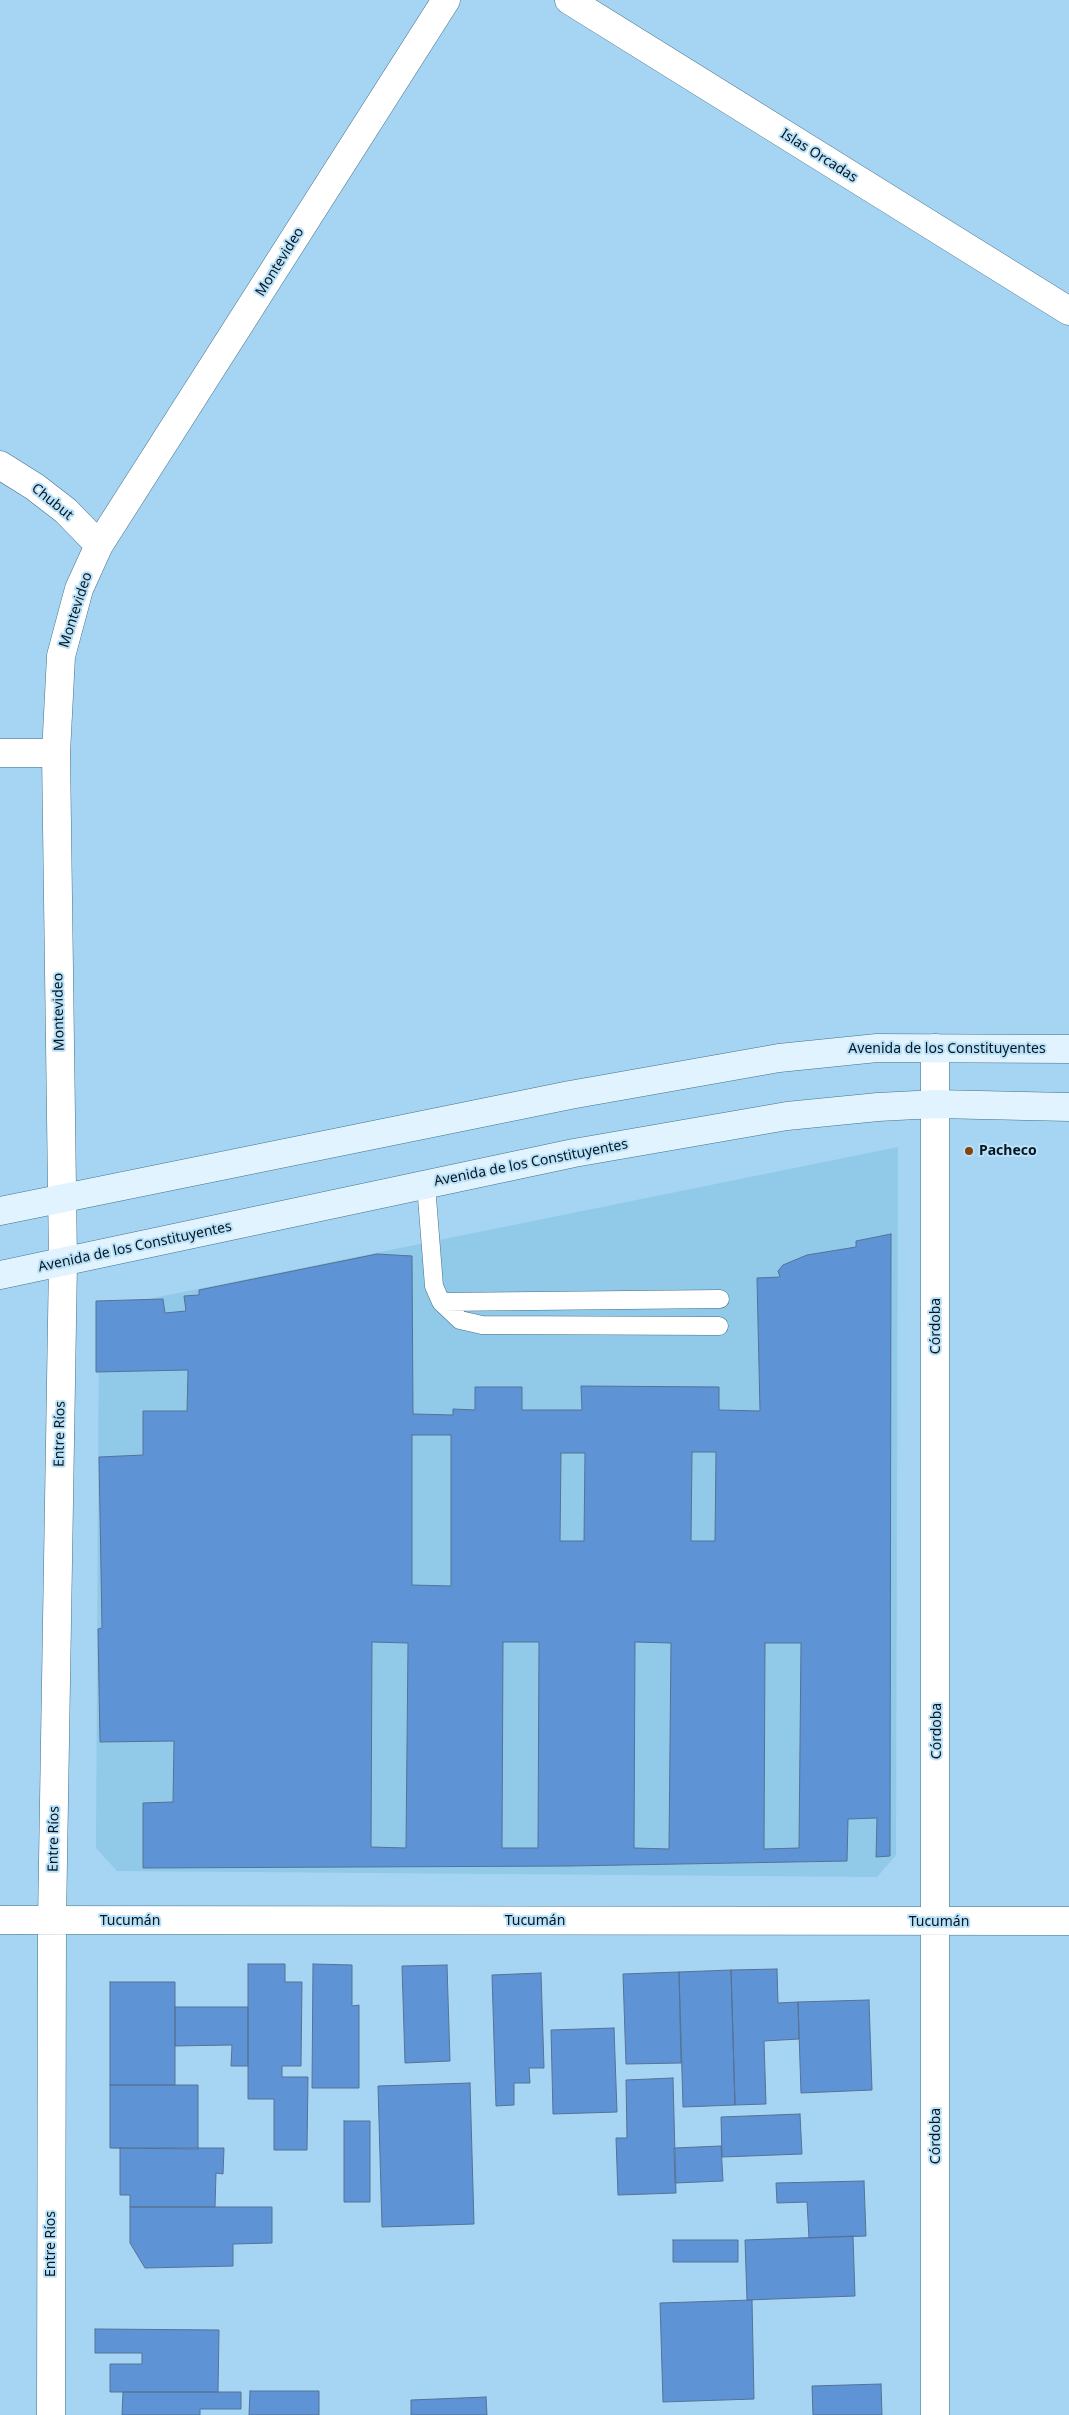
<!DOCTYPE html>
<html>
<head>
<meta charset="utf-8">
<style>
  body { margin:0 }
  canvas { display:block; background:#a5d5f2 }
</style>
</head>
<body>
<canvas width="1069" height="2415"></canvas>
<script>
const c = document.querySelector('canvas').getContext('2d');
c.lineJoin = 'round';
function fill(path, color) { c.fillStyle = color; c.fill(path, 'evenodd'); }
const toPath = rows => new Path2D(rows.map(r => 'M' + r).join(''));
function strokePath(path, color, width, dash) { c.strokeStyle = color; c.lineWidth = width; c.lineCap = dash ? 'butt' : 'round'; c.setLineDash(dash || []); c.stroke(path); }
function label(font, color, halo, rows, align = 'center') {
  c.font = font + ' "Noto Sans",sans-serif'; c.lineWidth = 4; c.setLineDash([]); c.textBaseline = 'middle'; c.strokeStyle = halo; c.fillStyle = color; for (const [text, x, y, turn = 0] of rows) {
    c.save(); c.translate(x, y); c.rotate((+turn || 0) * Math.PI / 180); c.textAlign = isNaN(turn) ? turn : align; if (halo) c.strokeText(text, 0, 0); c.fillText(text, 0, 0); c.restore();
  }
}
fill(toPath([
  [898,1147,896,1855,877,1877,117,1871,96,1848,99,1309]
]), '#91c9e9');
const building = toPath([
  [891,1234,890,1856,876,1857,877,1818,848,1819,847,1861,569,1866,143,1868,143,1803,173,1802,174,1741,100,1742,98,1629,102,1628,99,1457,143,1455,143,1411,187,1411,188,1370,96,1372,96,1301,163,1299,165,1313,186,1311,184,1296,199,1295,199,1290,377,1254,412,1256,413,1414,453,1415,453,1409,475,1410,475,1387,522,1387,522,1410,582,1410,581,1386,719,1387,719,1410,760,1411,757,1278,780,1277,778,1271,783,1265,807,1255,856,1247,856,1241,891,1234],
  [412,1435,451,1435,451,1586,412,1585,412,1435],
  [692,1452,716,1452,715,1541,691,1541,692,1452],
  [561,1453,585,1453,584,1541,560,1541,561,1453],
  [372,1642,408,1643,406,1848,371,1847,372,1642],
  [503,1642,539,1642,538,1848,502,1848,503,1642],
  [635,1642,671,1643,669,1849,634,1848,635,1642],
  [765,1643,801,1643,799,1848,764,1849,765,1643],
  [248,1964,285,1964,285,1982,302,1982,301,2066,282,2066,282,2077,308,2077,307,2150,274,2150,274,2099,248,2099,248,1964],
  [313,1964,352,1965,352,2006,359,2005,359,2088,312,2088,313,1964],
  [447,1965,450,2061,405,2063,402,1966,447,1965],
  [777,1969,778,2003,798,2002,799,2039,764,2041,766,2104,735,2105,731,1970,777,1969],
  [731,1970,735,2105,683,2107,679,1972,731,1970],
  [679,1972,681,2063,626,2064,623,1974,679,1972],
  [541,1973,544,2068,529,2068,530,2083,514,2083,514,2105,496,2106,492,1975,541,1973],
  [110,1982,175,1982,175,2085,110,2085,110,1982],
  [869,2000,872,2090,801,2093,798,2002,869,2000],
  [175,2007,248,2007,248,2066,231,2066,232,2045,175,2046,175,2007],
  [614,2028,617,2112,553,2114,551,2030,614,2028],
  [673,2078,676,2193,618,2195,616,2138,627,2138,626,2080,673,2078],
  [470,2083,474,2224,382,2227,378,2086,470,2083],
  [110,2085,198,2085,198,2149,110,2148,110,2085],
  [800,2114,802,2154,722,2157,721,2117,800,2114],
  [344,2121,370,2121,370,2202,344,2202,344,2121],
  [721,2146,723,2181,675,2183,674,2148,721,2146],
  [120,2148,224,2148,223,2174,216,2173,215,2207,130,2207,130,2195,120,2195,120,2148],
  [864,2181,866,2236,809,2238,807,2202,777,2203,776,2183,864,2181],
  [130,2207,272,2207,272,2243,233,2244,233,2266,145,2268,130,2243,130,2207],
  [853,2236,855,2296,747,2300,745,2240,853,2236],
  [673,2240,738,2240,738,2262,673,2262,673,2240],
  [752,2300,754,2399,663,2402,660,2303,752,2300],
  [95,2329,219,2330,218,2392,110,2392,110,2364,142,2364,142,2353,95,2353,95,2329],
  [881,2384,882,2415,813,2415,812,2386,881,2384],
  [250,2391,319,2391,319,2415,249,2415,250,2391],
  [123,2392,241,2392,241,2409,200,2409,200,2415,122,2415,123,2392],
  [486,2397,487,2415,411,2415,411,2400,486,2397]
]);
fill(building, '#5e93d6');
strokePath(building, '#567295', 1);
const lane = toPath([
  [426,1185,434,1286,441,1302,460,1320,482,1325,719,1326],
  [441,1302,720,1299]
]);
const street = toPath([
  [569,0,1069,311],
  [0,465,35,487,66,511,99,545],
  [0,753,56,753],
  [0,1920,1069,1921],
  [51,2415,52,1921,63,1262,56,753,61,656,79,589,99,545,446,0],
  [935,2415,935,1048]
]);
const secondary = toPath([
  [0,1211,570,1095,779,1058,877,1048,1069,1049],
  [0,1275,574,1153,787,1116,878,1107,936,1104,1069,1107]
]);
strokePath(lane, '#43718a', 19);
strokePath(street, '#43718a', 29);
strokePath(secondary, '#43718a', 29);
strokePath(lane, '#fff', 18);
strokePath(street, '#fff', 28);
strokePath(secondary, '#e0f3fe', 28);
for (const [x, y, r, color] of [
  [969,1151,5,"#85440d"]
]) { const dot = new Path2D(); dot.arc(x, y, r, 0, 2 * Math.PI); c.fillStyle = color; c.fill(dot); strokePath(dot, '#bbe1f8', 2); }
label('14px', '#041721', '#bbe1f8', [
  ["Islas Orcadas",819,156,32],
  ["Montevideo",280,262,-58],
  ["Chubut",52,502,39],
  ["Montevideo",76,610,-72],
  ["Montevideo",59,1012,-91],
  ["Avenida de los Constituyentes",947,1049],
  ["Avenida de los Constituyentes",531,1163,-11],
  ["Avenida de los Constituyentes",135,1247,-12],
  ["Córdoba",936,1326,-90],
  ["Entre Ríos",60,1434,-89],
  ["Córdoba",937,1731,-90],
  ["Entre Ríos",54,1839,-89],
  ["Tucumán",130,1921],
  ["Tucumán",535,1921],
  ["Tucumán",939,1922],
  ["Córdoba",936,2136,-90],
  ["Entre Ríos",51,2244,-90]
]);
label('bold 14px', '#041721', '#bbe1f8', [
  ["Pacheco",979,1151]
], 'left');
</script>
</body>
</html>
